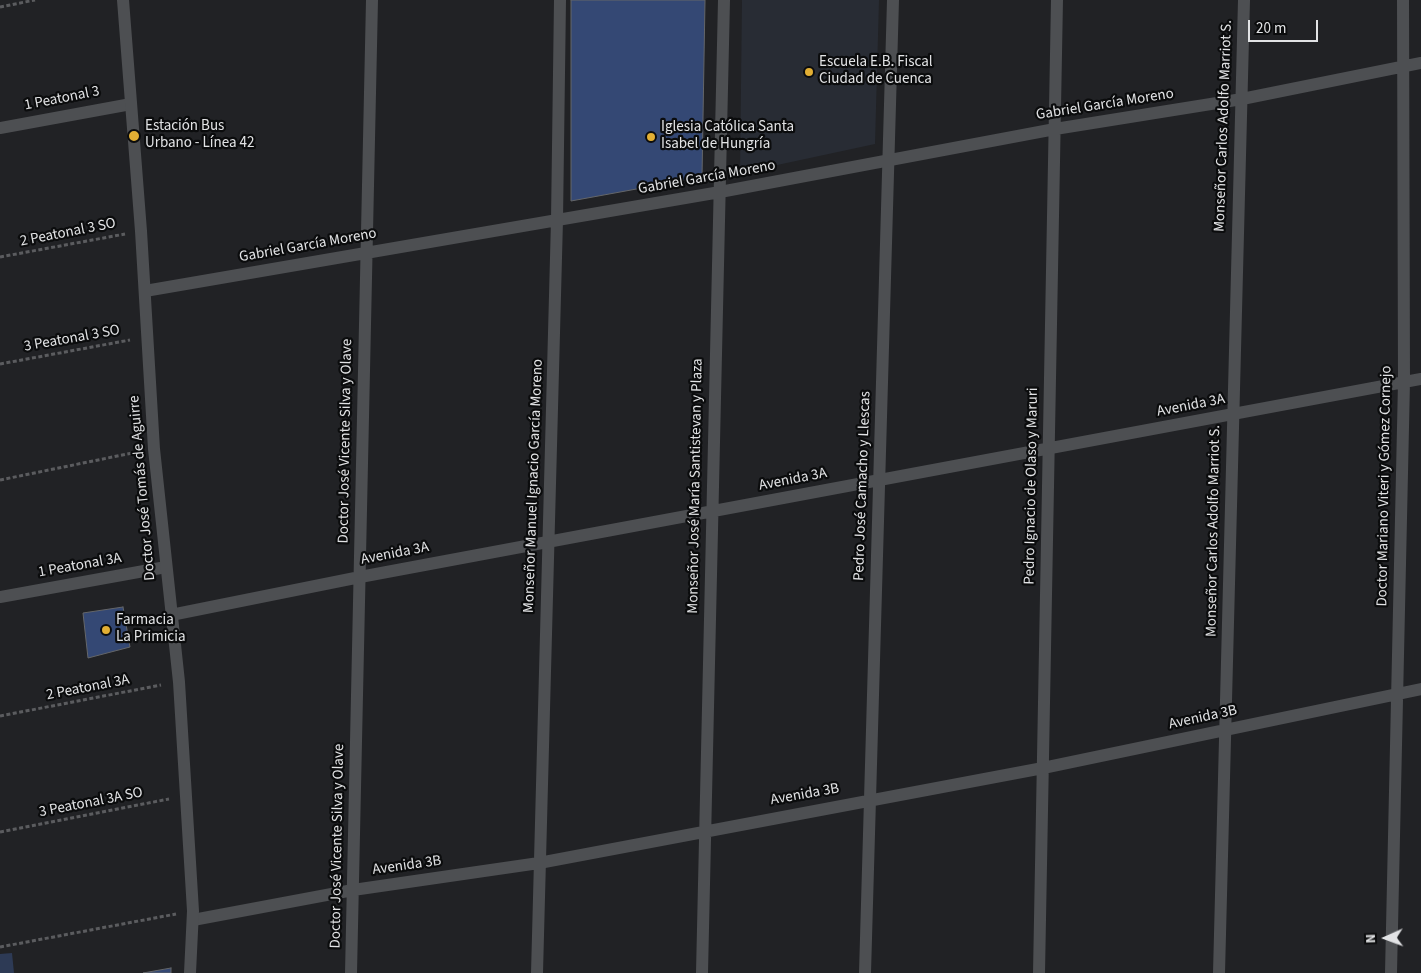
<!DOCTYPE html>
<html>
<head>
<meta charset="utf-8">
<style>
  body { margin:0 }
  #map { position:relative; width:1421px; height:973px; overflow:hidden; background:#212225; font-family:"Source Sans 3",sans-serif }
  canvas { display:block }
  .north { position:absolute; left:1361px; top:913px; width:50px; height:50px; -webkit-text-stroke:4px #0b0c0d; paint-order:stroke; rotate:268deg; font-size:14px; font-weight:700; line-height:20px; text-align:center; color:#e2e3e5 }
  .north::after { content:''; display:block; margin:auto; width:18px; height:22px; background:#e2e3e5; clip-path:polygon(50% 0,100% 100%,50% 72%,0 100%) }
  .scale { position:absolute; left:1248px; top:20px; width:70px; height:22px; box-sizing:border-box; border:2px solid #e2e3e5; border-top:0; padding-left:6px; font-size:15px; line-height:18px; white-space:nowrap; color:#e2e3e5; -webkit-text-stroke:4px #0b0c0d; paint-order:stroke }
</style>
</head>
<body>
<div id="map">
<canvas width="1421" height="973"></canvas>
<div class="north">N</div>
<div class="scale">20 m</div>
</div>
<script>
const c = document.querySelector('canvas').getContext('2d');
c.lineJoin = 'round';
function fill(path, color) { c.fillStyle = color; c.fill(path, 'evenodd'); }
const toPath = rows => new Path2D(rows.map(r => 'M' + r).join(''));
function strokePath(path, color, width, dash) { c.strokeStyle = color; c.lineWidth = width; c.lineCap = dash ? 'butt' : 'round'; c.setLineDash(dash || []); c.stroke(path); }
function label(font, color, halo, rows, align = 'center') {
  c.font = font + ' "Source Sans 3",sans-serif'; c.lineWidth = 4.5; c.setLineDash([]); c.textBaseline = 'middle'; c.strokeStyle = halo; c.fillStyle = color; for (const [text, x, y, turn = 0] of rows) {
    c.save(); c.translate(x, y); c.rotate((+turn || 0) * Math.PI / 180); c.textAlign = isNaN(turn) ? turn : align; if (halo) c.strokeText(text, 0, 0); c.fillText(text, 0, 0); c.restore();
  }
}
fill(toPath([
  [742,0,879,0,875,144,740,173]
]), '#282c34');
fill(toPath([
  [12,953,14,973,0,973,0,954]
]), '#2d3a55');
const building = toPath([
  [571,0,705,0,702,177,571,201,571,0],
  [123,607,130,647,88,658,83,613,123,607],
  [171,968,171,973,143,973,171,968]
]);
fill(building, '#344874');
strokePath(building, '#646669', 1);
strokePath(toPath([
  [0,7,35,0],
  [0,257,125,234],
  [0,364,130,340],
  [0,480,137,452],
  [0,716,161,685],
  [0,832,169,799],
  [0,947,176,914]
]), '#5b5c5f', 3, [4, 2.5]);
strokePath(toPath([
  [0,128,131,104],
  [145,291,720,192,1055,129,1242,99,1421,63],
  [0,597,166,567],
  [171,615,360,577,1421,379],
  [193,920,353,890,539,863,1043,768,1421,689],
  [351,973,372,0],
  [537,973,557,220,560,0],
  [702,973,724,0],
  [865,973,893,0],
  [1039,973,1057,0],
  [1219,973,1244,0],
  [1391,973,1404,382,1403,0]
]), '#4d4f52', 12);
strokePath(toPath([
  [123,0,141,231,154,449,179,682,193,911,190,973]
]), '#4d4f52', 12);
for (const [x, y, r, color] of [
  [809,72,5,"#e2af34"],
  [134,136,6,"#e2af34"],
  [651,137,5,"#e2af34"],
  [106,630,5,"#e2af34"]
]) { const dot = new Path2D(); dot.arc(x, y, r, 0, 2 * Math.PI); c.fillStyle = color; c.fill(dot); strokePath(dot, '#0b0c0d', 2); }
label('15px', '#e2e3e5', '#0b0c0d', [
  ["Escuela E.B. Fiscal",819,63],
  ["Ciudad de Cuenca",819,80],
  ["Estación Bus",145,127],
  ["Urbano - Línea 42",145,144],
  ["Iglesia Católica Santa",661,128],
  ["Isabel de Hungría",661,145],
  ["Farmacia",116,621],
  ["La Primicia",116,638]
], 'left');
label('15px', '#e2e3e5', '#0b0c0d', [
  ["1 Peatonal 3",62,99,-11],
  ["Gabriel García Moreno",1105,105,-9],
  ["Monseñor Carlos Adolfo Marriot S.",1224,126,-88],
  ["Gabriel García Moreno",707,178,-10],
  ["2 Peatonal 3 SO",68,233,-11],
  ["Gabriel García Moreno",308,246,-10],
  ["3 Peatonal 3 SO",72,339,-10],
  ["Avenida 3A",1191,406,-11],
  ["Doctor José Vicente Silva y Olave",346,441,-89],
  ["Avenida 3A",793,480,-11],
  ["Monseñor Manuel Ignacio García Moreno",534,486,-88],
  ["Monseñor José María Santistevan y Plaza",696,486,-89],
  ["Pedro José Camacho y Llescas",863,486,-88],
  ["Pedro Ignacio de Olaso y Maruri",1032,486,-89],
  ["Doctor Mariano Viteri y Gómez Cornejo",1385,486,-89],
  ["Doctor José Tomás de Aguirre",143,488,-95],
  ["Monseñor Carlos Adolfo Marriot S.",1214,531,-89],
  ["Avenida 3A",395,554,-11],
  ["1 Peatonal 3A",80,566,-10],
  ["2 Peatonal 3A",88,688,-11],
  ["Avenida 3B",1203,718,-12],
  ["Avenida 3B",805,795,-10],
  ["3 Peatonal 3A SO",91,803,-11],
  ["Doctor José Vicente Silva y Olave",338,846,-89],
  ["Avenida 3B",407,866,-8]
]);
</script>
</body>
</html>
